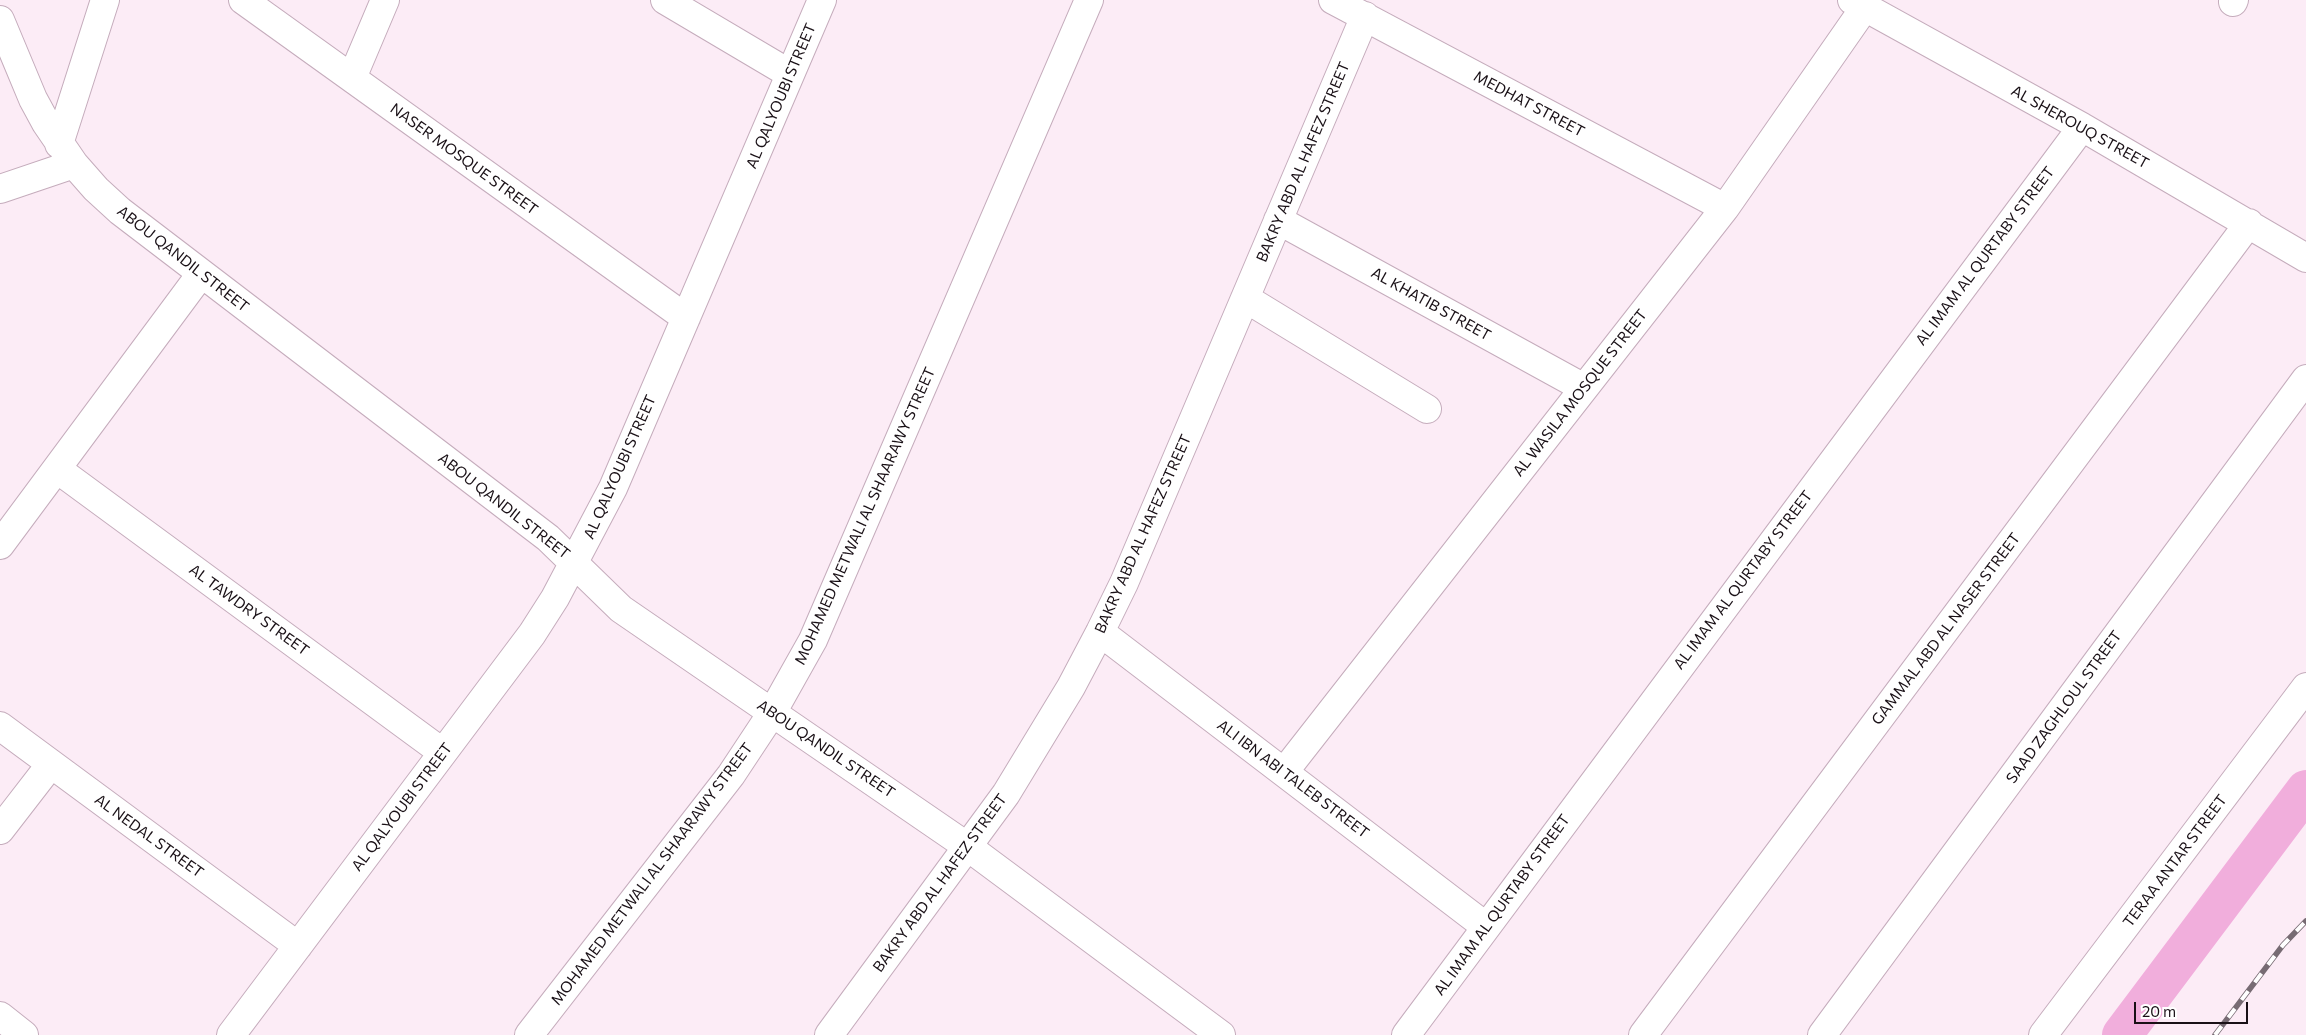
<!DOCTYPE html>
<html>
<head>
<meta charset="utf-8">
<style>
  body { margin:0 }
  #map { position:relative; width:2306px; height:1035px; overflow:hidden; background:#fcecf6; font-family:Commissioner,sans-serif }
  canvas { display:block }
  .scale { position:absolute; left:2134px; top:1002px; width:114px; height:22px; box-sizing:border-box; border:2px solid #191016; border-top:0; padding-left:6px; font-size:15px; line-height:18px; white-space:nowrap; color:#191016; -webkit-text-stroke:4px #fff; paint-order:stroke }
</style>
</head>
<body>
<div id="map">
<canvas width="2306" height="1035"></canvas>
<div class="scale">20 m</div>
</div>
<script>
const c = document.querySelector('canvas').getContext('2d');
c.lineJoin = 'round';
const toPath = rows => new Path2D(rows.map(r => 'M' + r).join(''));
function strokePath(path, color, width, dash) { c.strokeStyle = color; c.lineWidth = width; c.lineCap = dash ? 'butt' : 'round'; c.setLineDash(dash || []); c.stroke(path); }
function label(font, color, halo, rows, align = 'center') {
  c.font = font + ' Commissioner,sans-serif'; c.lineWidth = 5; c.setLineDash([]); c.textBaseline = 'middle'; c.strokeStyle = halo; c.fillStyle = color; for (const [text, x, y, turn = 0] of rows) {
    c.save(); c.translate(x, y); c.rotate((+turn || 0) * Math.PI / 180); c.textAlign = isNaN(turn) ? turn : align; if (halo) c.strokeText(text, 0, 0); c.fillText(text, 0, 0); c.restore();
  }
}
strokePath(toPath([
  [2122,1035,2306,790]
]), '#f1aedc', 40);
const minor = toPath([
  [243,0,686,318],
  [665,0,790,74],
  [1333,0,1725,208],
  [1852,0,2082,127,2306,258],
  [2233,2,2234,0],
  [0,20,33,99,46,123,74,164,96,189,120,211,548,538,621,609,968,847,1221,1035],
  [352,78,385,0],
  [59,144,105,0],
  [0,189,74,164],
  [1278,220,1584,388],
  [1245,298,1427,409],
  [57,469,442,752],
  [0,545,201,274],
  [1100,632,1485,926],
  [0,726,298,946],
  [1284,772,1725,208,1865,7],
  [0,830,51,764],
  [0,1016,24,1035],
  [231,1035,532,634,555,598,613,488,822,0],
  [529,1035,731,775,772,713,813,640,1089,0],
  [829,1035,1006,794,1071,687,1100,632,1124,583,1365,16],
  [1406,1035,2082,127],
  [1643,1035,2249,223],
  [1822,1035,2306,379],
  [2043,1035,2306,687]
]);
strokePath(minor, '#c5acbc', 30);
strokePath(minor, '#fff', 28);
const rail = toPath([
  [2215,1035,2283,945,2306,921]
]);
strokePath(rail, '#776b73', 5.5);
strokePath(rail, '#fff', 4, [11]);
label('15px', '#191016', '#fff', [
  ["AL QALYOUBI STREET",781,96,-67],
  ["MEDHAT STREET",1529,104,28],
  ["AL SHEROUQ STREET",2080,127,29],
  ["NASER MOSQUE STREET",464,159,36],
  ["BAKRY ABD AL HAFEZ STREET",1303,162,-67],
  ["AL IMAM AL QURTABY STREET",1985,256,-53],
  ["ABOU QANDIL STREET",183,259,38],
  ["AL KHATIB STREET",1431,304,29],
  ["AL WASILA MOSQUE STREET",1580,393,-52],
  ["AL QALYOUBI STREET",620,467,-66],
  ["ABOU QANDIL STREET",504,506,38],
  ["MOHAMED METWALI AL SHAARAWY STREET",865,516,-66],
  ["BAKRY ABD AL HAFEZ STREET",1143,534,-66],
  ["AL IMAM AL QURTABY STREET",1743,580,-53],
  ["AL TAWDRY STREET",249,610,36],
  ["GAMMAL ABD AL NASER STREET",1946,629,-53],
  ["SAAD ZAGHLOUL STREET",2064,707,-54],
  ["ABOU QANDIL STREET",826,749,34],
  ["ALI IBN ABI TALEB STREET",1293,779,37],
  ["AL QALYOUBI STREET",402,807,-53],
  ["AL NEDAL STREET",149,836,36],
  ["TERAA ANTAR STREET",2175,861,-53],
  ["MOHAMED METWALI AL SHAARAWY STREET",652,874,-53],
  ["BAKRY ABD AL HAFEZ STREET",940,883,-54],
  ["AL IMAM AL QURTABY STREET",1502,905,-54]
]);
</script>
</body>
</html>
